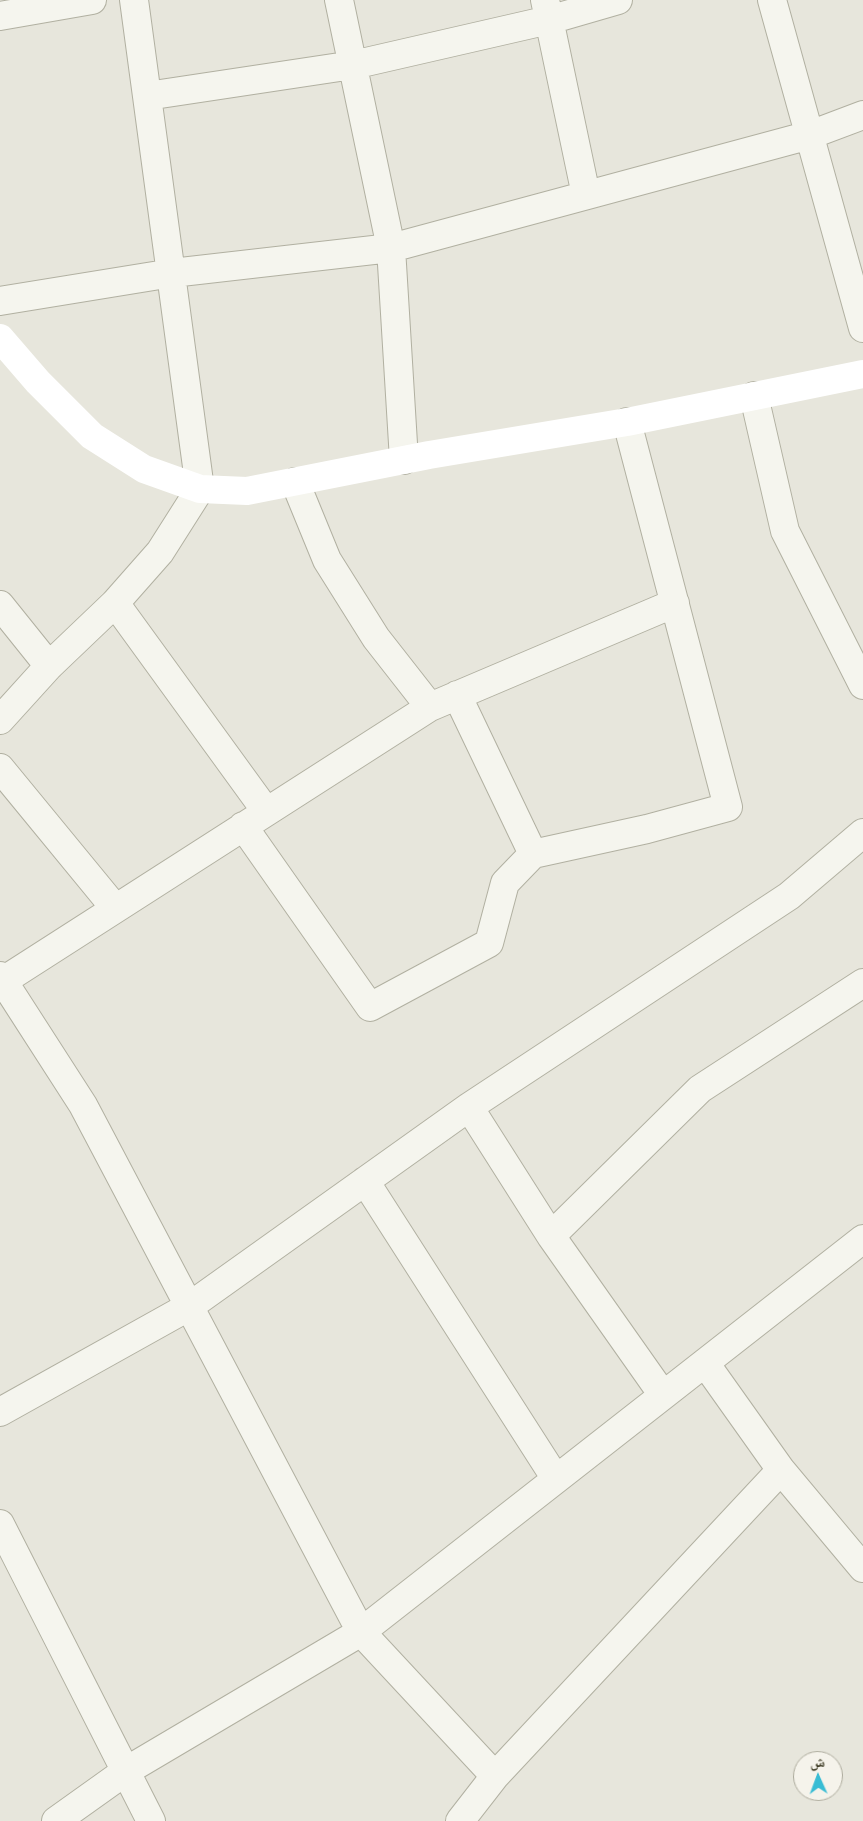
<!DOCTYPE html>
<html>
<head>
<meta charset="utf-8">
<style>
  body { margin:0 }
  #map { position:relative; width:863px; height:1821px; overflow:hidden; background:#e7e6dc; font-family:"IBM Plex Sans","Noto Naskh Arabic",sans-serif }
  canvas { display:block }
  .north { position:absolute; left:793px; top:1751px; width:50px; height:50px; box-sizing:border-box; background:#f5f3eb; border:1px solid #acaa9c; border-radius:50%; rotate:358deg; font-size:14px; font-weight:700; line-height:20px; text-align:center; color:#3e3c25 }
  .north::after { content:''; display:block; margin:auto; width:18px; height:22px; background:#38bcd4; clip-path:polygon(50% 0,100% 100%,50% 72%,0 100%) }
</style>
</head>
<body>
<div id="map">
<canvas width="863" height="1821"></canvas>
<div class="north">ش</div>
</div>
<script>
const c = document.querySelector('canvas').getContext('2d');
c.lineJoin = 'round';
const toPath = rows => new Path2D(rows.map(r => 'M' + r).join(''));
function strokePath(path, color, width, dash) { c.strokeStyle = color; c.lineWidth = width; c.lineCap = dash ? 'butt' : 'round'; c.setLineDash(dash || []); c.stroke(path); }
const street = toPath([
  [339,0,391,248,404,460],
  [545,0,586,195],
  [772,0,863,328],
  [0,16,92,0],
  [147,96,353,65,549,20,618,0],
  [0,301,172,273,391,248,810,135,863,115],
  [754,396,785,531,863,685],
  [295,482,327,560,376,638,430,707],
  [115,603,266,811],
  [0,605,49,666],
  [457,695,533,854],
  [0,720,49,666,115,603,160,552,200,489,134,0],
  [0,768,115,908],
  [243,826,370,1007,489,943,505,883,533,854,647,829,728,807,627,422],
  [0,976,83,1105,361,1632,495,1776],
  [3,981,430,707,675,603],
  [469,1107,551,1236,663,1395],
  [365,1181,556,1479],
  [551,1236,700,1089,863,983],
  [705,1363,781,1470,863,1568],
  [0,1412,190,1306,469,1107,789,896,863,833],
  [0,1524,151,1821],
  [56,1821,126,1771,361,1632,863,1239],
  [460,1821,495,1776,781,1470]
]);
strokePath(street, '#b1b0a1', 30);
strokePath(street, '#f5f5ee', 28);
strokePath(toPath([
  [0,338,38,382,92,436,144,469,200,489,247,491,429,455,627,422,863,374]
]), '#fff', 28);
</script>
</body>
</html>
